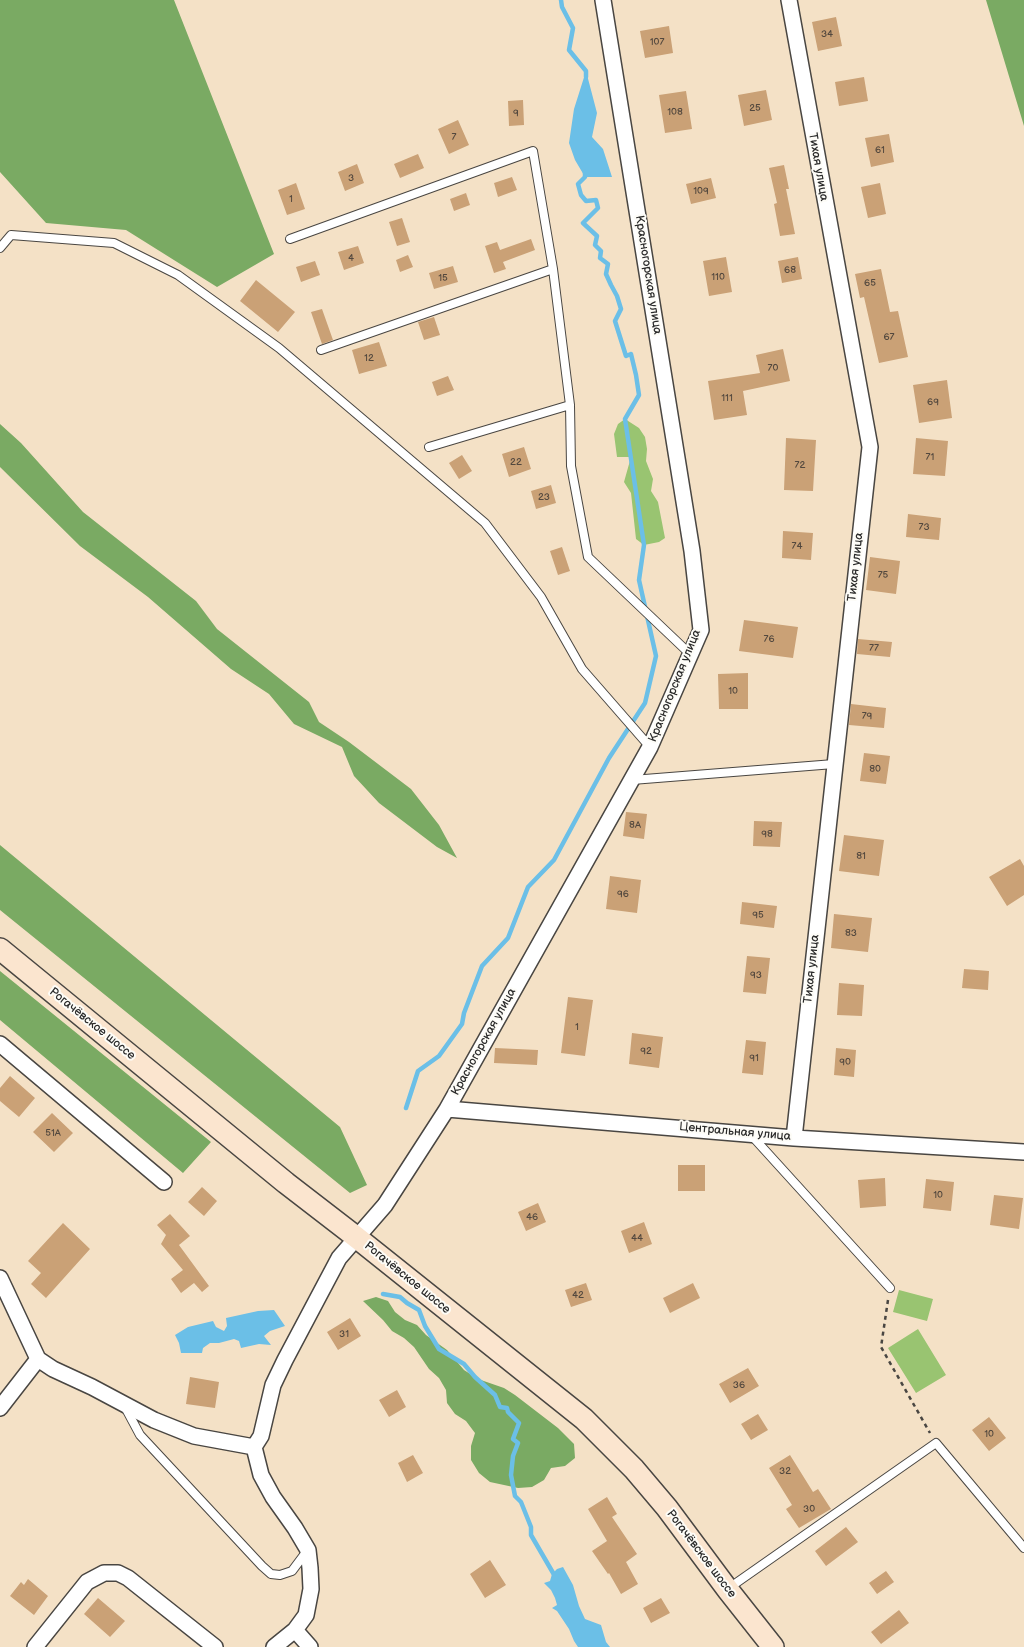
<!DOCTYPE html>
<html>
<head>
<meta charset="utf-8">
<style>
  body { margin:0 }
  canvas { display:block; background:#f4e1c6 }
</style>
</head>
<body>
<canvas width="1024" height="1647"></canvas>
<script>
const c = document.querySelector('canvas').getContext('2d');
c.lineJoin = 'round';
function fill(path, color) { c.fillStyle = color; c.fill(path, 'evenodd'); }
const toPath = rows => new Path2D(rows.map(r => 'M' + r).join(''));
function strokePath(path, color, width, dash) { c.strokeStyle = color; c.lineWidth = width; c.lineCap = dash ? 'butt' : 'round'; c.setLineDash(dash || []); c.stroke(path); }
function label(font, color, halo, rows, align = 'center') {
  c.font = font + ' "Balsamiq Sans",sans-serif'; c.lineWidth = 4; c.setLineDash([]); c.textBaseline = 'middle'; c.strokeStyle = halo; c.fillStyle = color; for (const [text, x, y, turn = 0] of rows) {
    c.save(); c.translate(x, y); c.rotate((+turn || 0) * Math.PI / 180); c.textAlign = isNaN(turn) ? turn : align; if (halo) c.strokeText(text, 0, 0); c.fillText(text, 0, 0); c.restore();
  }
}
fill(toPath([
  [625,419,639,428,645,437,647,449,646,461,653,479,651,491,658,502,665,538,659,542,644,545,636,539,631,493,624,482,631,457,617,457,614,434,618,424],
  [899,1290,933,1299,927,1321,893,1312],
  [918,1329,946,1375,916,1393,888,1348]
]), '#99c471');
fill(toPath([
  [0,0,174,0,274,254,217,287,126,230,46,223,0,172],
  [986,0,1024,0,1024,126],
  [0,424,21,443,83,512,196,601,217,629,309,702,319,722,349,742,411,789,439,825,457,858,437,847,379,803,354,776,342,747,294,724,269,694,231,669,148,597,80,546,0,467],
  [0,845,340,1127,367,1185,350,1193,0,910],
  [0,971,211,1142,183,1173,0,1020],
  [376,1297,388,1301,395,1312,405,1320,417,1325,426,1335,447,1350,464,1370,478,1379,504,1388,515,1395,558,1428,574,1444,575,1458,565,1466,551,1468,544,1480,532,1487,518,1488,490,1482,479,1473,471,1460,471,1446,475,1433,466,1421,455,1414,447,1403,446,1390,439,1378,429,1369,414,1347,404,1338,392,1331,383,1320,363,1301]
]), '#7aaa63');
fill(toPath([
  [586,71,597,113,592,137,603,149,612,177,585,177,575,160,569,143,574,109],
  [274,1310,285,1326,270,1331,264,1336,271,1345,259,1344,241,1348,239,1341,234,1339,219,1343,210,1343,203,1348,202,1353,181,1353,179,1343,175,1335,188,1327,213,1321,216,1327,224,1331,227,1326,226,1318,258,1311],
  [563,1567,573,1585,579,1606,585,1619,601,1625,606,1642,610,1647,578,1647,574,1641,569,1629,557,1611,552,1608,557,1605,555,1598,551,1590,544,1583,550,1581,552,1574,557,1569]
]), '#6bbfe7');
strokePath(toPath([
  [561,0,562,7,573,28,569,50,586,71,586,77],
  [406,1108,418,1071,439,1056,462,1024,464,1013,482,966,508,938,528,887,554,860,609,758,645,703,656,656,639,580,644,545,625,419,639,395,636,375,631,354,626,356,615,321,621,309,617,296,611,285,606,274,608,264,600,258,601,251,595,245,597,236,583,223,598,208,596,200,586,201,581,195,578,184,585,177,585,172],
  [383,1294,400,1297,407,1303,419,1310,425,1326,439,1349,464,1364,475,1377,495,1395,500,1407,507,1408,508,1412,519,1423,513,1439,518,1443,513,1456,511,1475,515,1496,521,1502,531,1527,531,1535,556,1578]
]), '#6bbfe7', 4.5);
fill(toPath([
  [836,17,842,46,818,51,812,22],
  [669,26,673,53,645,58,640,31],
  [864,77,868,101,839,106,835,82],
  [766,90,772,120,744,126,738,95],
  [686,91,692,129,665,133,659,95],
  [523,100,524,125,509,126,508,101],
  [458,120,469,145,449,154,438,129],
  [889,134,894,162,871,167,865,138],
  [418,154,424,168,400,178,394,164],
  [357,164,364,183,345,191,338,172],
  [784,165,789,189,786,189,795,234,780,236,774,204,777,203,769,168],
  [512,177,517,190,498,197,494,183],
  [711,178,716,198,691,204,686,184],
  [296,183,305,209,287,215,278,190],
  [880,183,886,214,868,218,861,187],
  [466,193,470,205,454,211,450,199],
  [402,218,410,242,397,246,389,222],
  [531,239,535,250,503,262,506,269,494,273,485,246,497,242,500,250],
  [358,246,364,263,344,270,338,252],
  [408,255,413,267,400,272,396,260],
  [726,257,732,292,709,296,703,261],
  [798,257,802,279,782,283,778,261],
  [315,261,320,275,301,282,296,267],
  [453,266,458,282,434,289,429,273],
  [881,269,890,312,898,311,908,357,879,363,864,297,860,298,855,274],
  [256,280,295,312,278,332,240,301],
  [322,309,333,340,322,344,311,312],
  [434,317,440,335,424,340,418,322],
  [379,342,387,366,359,374,352,350],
  [783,349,790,381,743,391,747,415,714,420,708,381,760,373,756,355],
  [448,376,454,390,437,396,432,382],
  [947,380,952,418,919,423,913,385],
  [786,438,816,440,813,491,784,490],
  [916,438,948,441,945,476,913,474],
  [524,447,531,469,509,477,502,454],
  [462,455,472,471,459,479,449,463],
  [551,485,556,503,536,509,531,491],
  [908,514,941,518,939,540,906,537],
  [783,531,813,533,811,560,782,558],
  [562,547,570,571,558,575,550,551],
  [870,557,900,561,896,594,866,590],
  [744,620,798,627,793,658,739,651],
  [858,639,892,642,890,657,857,654],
  [748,673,748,709,719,709,718,674],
  [851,704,886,708,884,728,849,725],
  [864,753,890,756,886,784,860,781],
  [626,812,647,814,644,839,623,836],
  [754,821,782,822,780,847,753,846],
  [844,835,884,840,879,876,839,871],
  [1020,859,1024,866,1024,895,1007,906,989,877],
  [610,876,641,880,637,913,606,909],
  [742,902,777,906,774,928,740,924],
  [834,914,872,918,868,952,831,948],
  [747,956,770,958,766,994,743,992],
  [964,969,989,971,988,990,962,988],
  [839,983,864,985,862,1016,837,1015],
  [568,997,593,1000,585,1056,561,1053],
  [632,1033,663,1037,659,1068,629,1064],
  [746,1040,766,1042,763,1075,742,1073],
  [495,1048,538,1050,537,1065,494,1063],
  [836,1048,856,1050,854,1077,834,1075],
  [10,1076,35,1098,19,1117,0,1101,0,1088],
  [52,1113,73,1133,54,1152,33,1132],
  [678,1165,705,1165,705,1191,678,1191],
  [885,1178,886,1206,860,1208,858,1180],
  [926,1179,954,1182,951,1211,923,1208],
  [202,1187,217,1201,204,1216,188,1202],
  [994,1195,1023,1198,1019,1229,990,1225],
  [538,1203,546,1222,526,1231,518,1212],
  [170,1214,190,1236,179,1245,209,1286,202,1292,194,1283,181,1293,171,1279,183,1270,161,1244,166,1235,157,1225],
  [644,1222,652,1244,629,1253,621,1231],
  [63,1223,90,1249,46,1298,31,1284,41,1273,28,1261],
  [586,1283,592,1300,571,1307,565,1290],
  [693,1283,700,1298,670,1313,663,1298],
  [350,1318,361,1336,338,1350,327,1332],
  [748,1368,759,1386,730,1403,719,1384],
  [190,1377,219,1382,215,1408,186,1404],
  [397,1390,406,1407,389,1417,379,1400],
  [758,1414,768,1430,751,1440,741,1424],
  [989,1417,1006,1438,989,1451,972,1430],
  [413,1455,423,1473,407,1482,398,1463],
  [790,1455,813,1492,818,1489,831,1509,799,1528,786,1509,792,1505,769,1468],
  [607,1497,617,1514,612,1517,637,1554,626,1562,638,1584,621,1594,609,1573,608,1574,592,1551,607,1541,588,1509],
  [846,1527,858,1542,826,1566,815,1551],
  [490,1560,506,1585,485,1598,470,1574],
  [886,1571,894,1582,877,1594,869,1583],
  [28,1579,48,1596,34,1615,10,1596,21,1582,24,1585],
  [98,1598,125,1621,110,1637,84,1614],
  [661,1598,670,1613,651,1623,643,1608],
  [899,1610,909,1623,881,1644,871,1632]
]), '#caa176');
const service = toPath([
  [290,239,533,151,553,269,570,405,571,466,588,557,690,654],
  [0,248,11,235,114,243,178,275,279,348,485,523,541,597,582,669,650,747],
  [321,350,553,269],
  [429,447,570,405],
  [632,780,834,764],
  [752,1136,890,1288],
  [125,1407,140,1435,262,1566,271,1574,280,1575,292,1571,307,1551],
  [729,1588,936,1443,1024,1548]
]);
const minor = toPath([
  [789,0,870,447,794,1138],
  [0,1044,164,1182],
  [447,1109,794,1138,1024,1152],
  [0,1278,38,1359,53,1369,92,1387,154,1420,194,1436,254,1447],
  [0,1408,38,1359],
  [295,1630,310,1647],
  [35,1647,87,1582,104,1573,118,1573,128,1578,215,1647],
  [274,1647,295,1630,306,1615,311,1589,310,1568,308,1550,295,1528,273,1497,261,1475,254,1447,261,1436,273,1385,285,1360,339,1258,385,1205,447,1109,650,747,701,630,692,551,603,0]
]);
const secondary = toPath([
  [0,949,286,1183,356,1237,584,1419,634,1469,667,1508,728,1590,773,1647]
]);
strokePath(service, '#494642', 10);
strokePath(minor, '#494642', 18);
strokePath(secondary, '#494642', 24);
strokePath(toPath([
  [888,1300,881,1347,930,1433]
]), '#494642', 2.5, [4, 4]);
strokePath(service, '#fff', 8);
strokePath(minor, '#fff', 15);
strokePath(secondary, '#fbe5cf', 21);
label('10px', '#53483e', null, [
  ["34",827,34],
  ["107",657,42],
  ["25",755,108],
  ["108",675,112],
  ["9",516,113],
  ["7",454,137],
  ["61",880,150],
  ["3",351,178],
  ["109",701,191],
  ["1",291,199],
  ["4",351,258],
  ["68",790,270],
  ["110",718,277],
  ["15",443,278],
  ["65",870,283],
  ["67",889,337],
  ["12",369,358],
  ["70",773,368],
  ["111",727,398],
  ["69",933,402],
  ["71",930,457],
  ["22",516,462],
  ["72",800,465],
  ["23",544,497],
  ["73",924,527],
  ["74",797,546],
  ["75",883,575],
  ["76",769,639],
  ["77",874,648],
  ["10",733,691],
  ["79",867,716],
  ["80",875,769],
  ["8А",635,825],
  ["98",767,834],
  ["81",861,856],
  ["96",623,894],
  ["95",758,915],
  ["83",851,933],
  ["93",756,975],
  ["1",577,1027],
  ["92",646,1051],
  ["91",754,1058],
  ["90",845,1062],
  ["51А",53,1133],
  ["10",938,1195],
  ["46",532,1217],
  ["44",637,1238],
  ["42",578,1295],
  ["31",344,1334],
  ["36",739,1385],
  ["10",989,1434],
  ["32",785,1471],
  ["30",809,1509]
]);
label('12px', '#2b2b2b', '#fdfcf7', [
  ["Тихая улица",818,167,80],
  ["Красногорская улица",648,275,81],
  ["Тихая улица",856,567,-84],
  ["Красногорская улица",675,686,-68],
  ["Тихая улица",812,969,-84],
  ["Рогачёвское шоссе",92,1024,39],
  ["Красногорская улица",484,1042,-61],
  ["Центральная улица",735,1132,5],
  ["Рогачёвское шоссе",407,1278,39],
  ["Рогачёвское шоссе",701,1554,53]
]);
</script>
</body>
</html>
